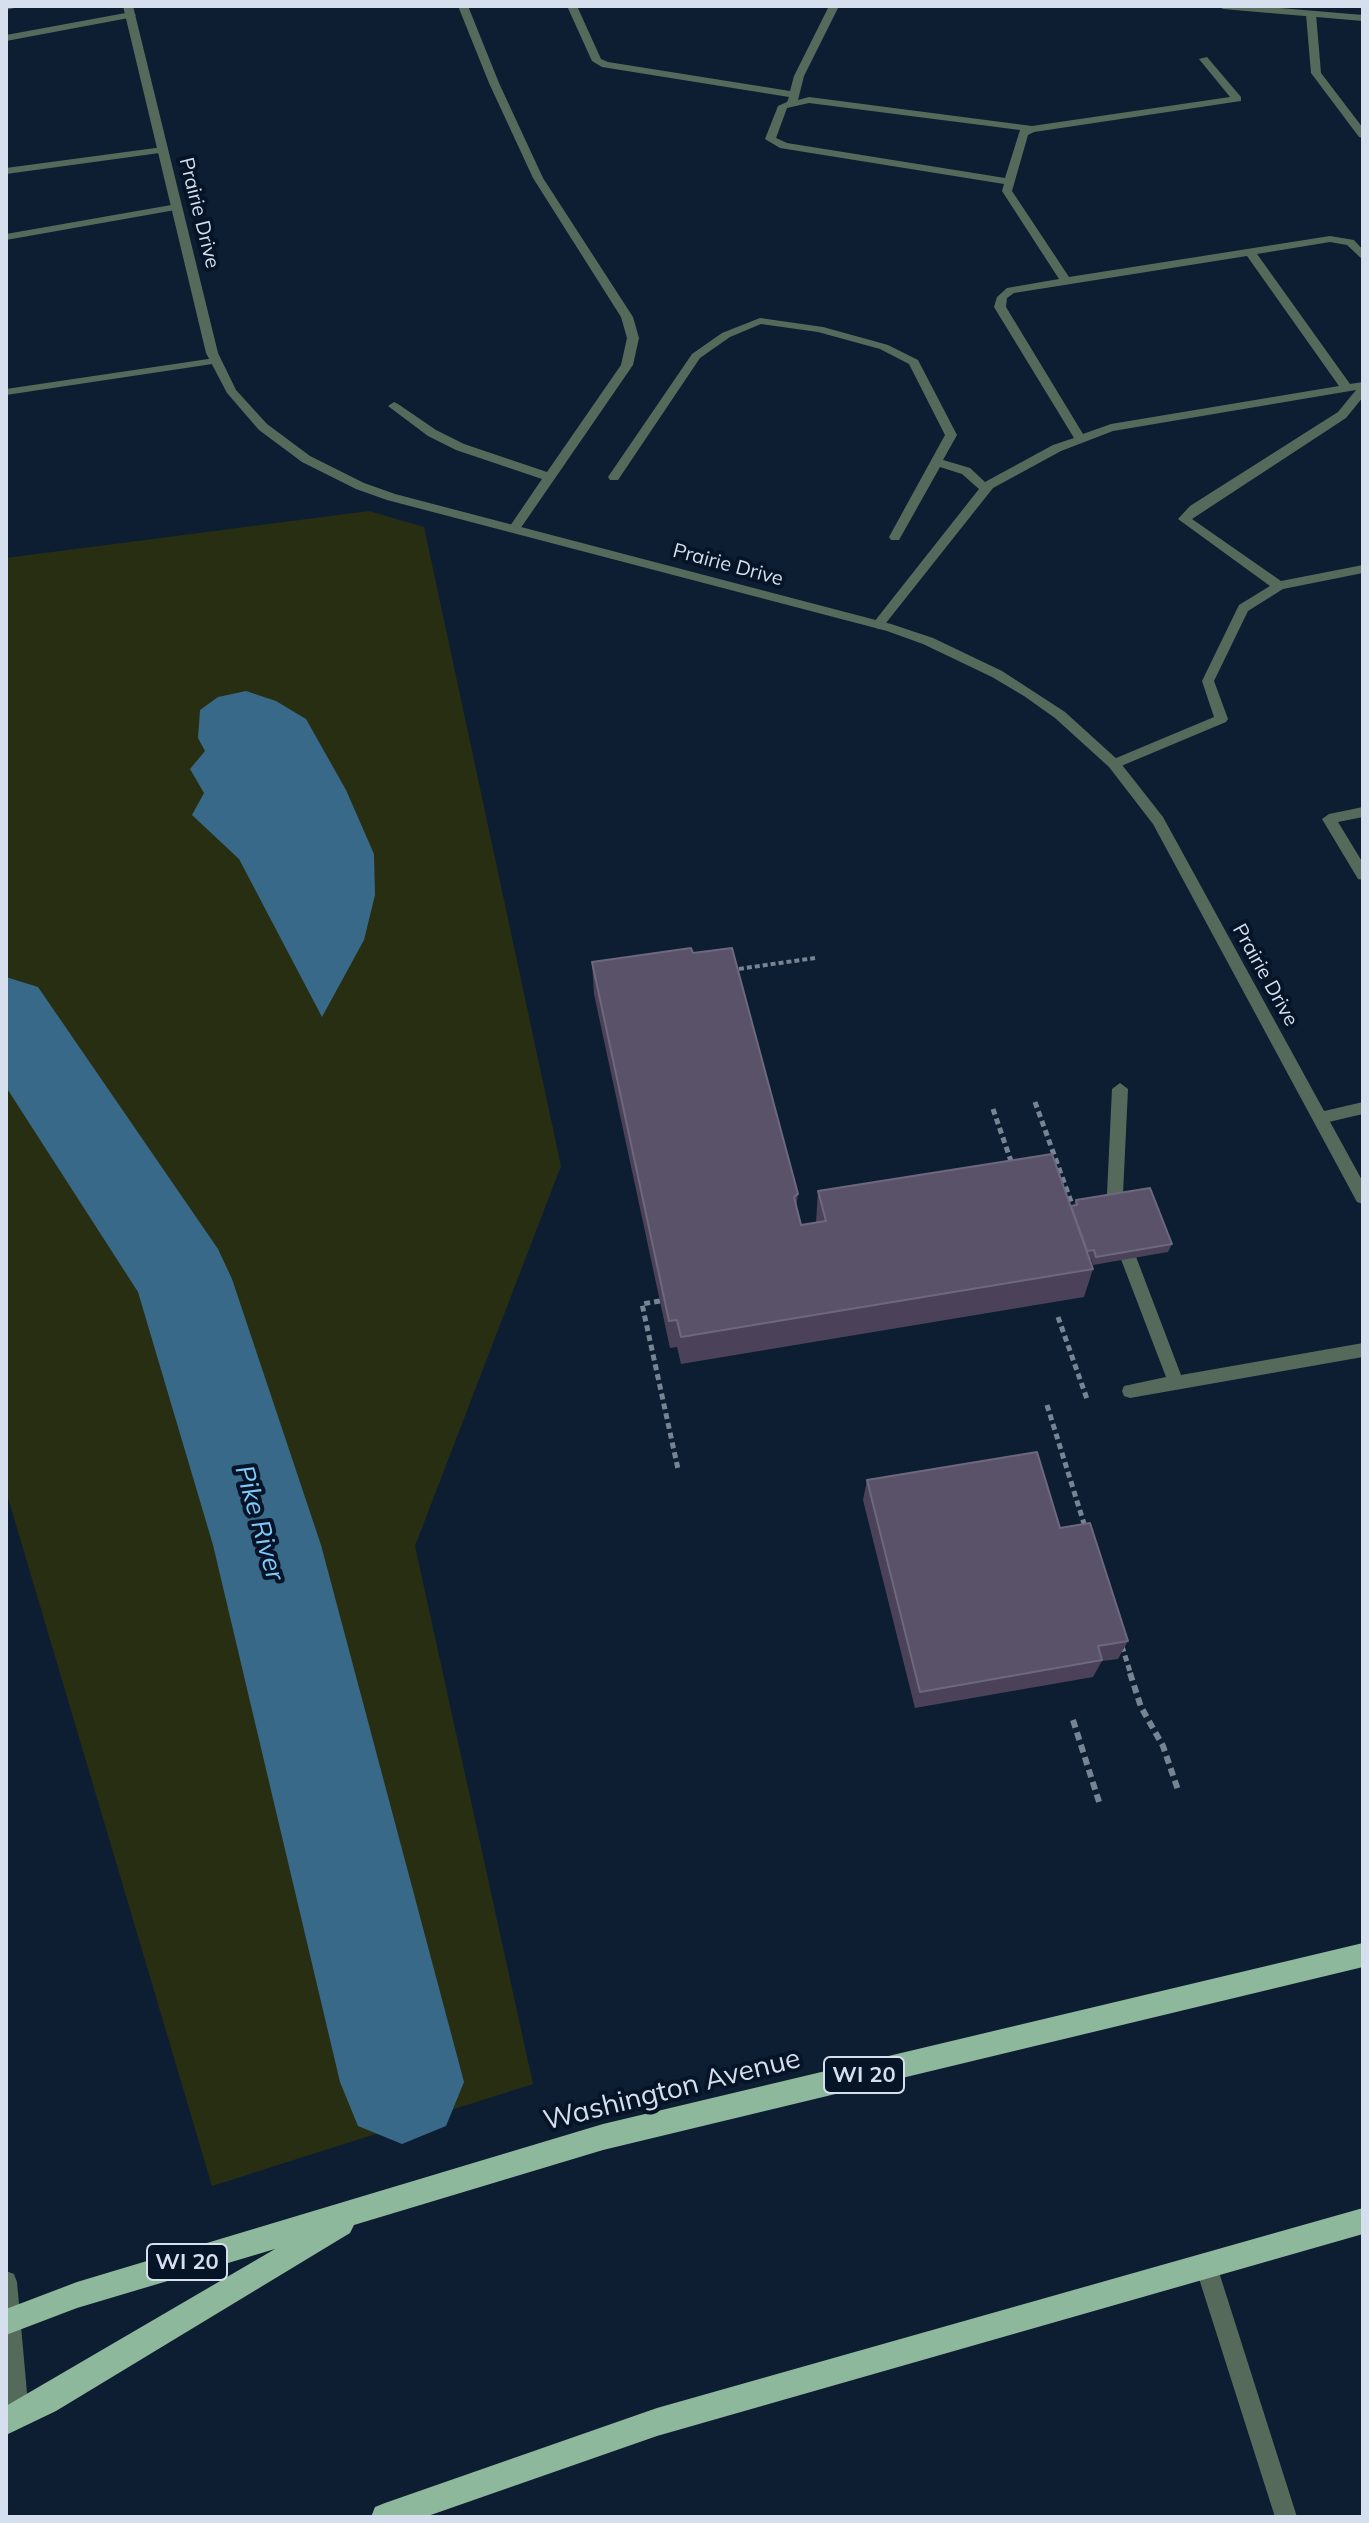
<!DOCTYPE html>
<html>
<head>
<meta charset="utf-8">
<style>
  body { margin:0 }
  #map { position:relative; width:1369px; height:2523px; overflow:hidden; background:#0e1e32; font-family:Mulish,sans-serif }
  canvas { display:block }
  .frame { position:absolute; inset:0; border:8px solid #d5dfed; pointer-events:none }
</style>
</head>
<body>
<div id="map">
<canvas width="1369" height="2523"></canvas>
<div class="frame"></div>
</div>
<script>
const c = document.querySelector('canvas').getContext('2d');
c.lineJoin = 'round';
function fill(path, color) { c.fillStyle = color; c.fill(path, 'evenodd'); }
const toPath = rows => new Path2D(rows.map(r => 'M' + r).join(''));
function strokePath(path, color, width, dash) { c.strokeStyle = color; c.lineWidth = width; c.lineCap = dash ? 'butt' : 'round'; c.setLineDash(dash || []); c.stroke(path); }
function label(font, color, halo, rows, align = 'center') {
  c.font = font + ' Mulish,sans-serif'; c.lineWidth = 8; c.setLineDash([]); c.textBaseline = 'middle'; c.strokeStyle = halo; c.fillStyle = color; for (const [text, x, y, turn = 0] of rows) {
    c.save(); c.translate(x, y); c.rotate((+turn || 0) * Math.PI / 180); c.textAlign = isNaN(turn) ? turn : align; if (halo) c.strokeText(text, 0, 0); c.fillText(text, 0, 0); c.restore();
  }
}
fill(toPath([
  [369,511,424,527,561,1166,415,1546,533,2084,212,2186,6,1491,6,558]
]), '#282e12');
fill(toPath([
  [246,691,276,701,306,719,346,790,374,854,375,895,364,940,322,1017,239,859,192,815,204,793,190,769,205,751,198,738,200,710,218,697]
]), '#386988');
fill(toPath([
  [6,977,38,987,218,1249,232,1279,321,1545,464,2082,446,2126,402,2144,358,2126,340,2082,213,1545,138,1292,6,1087,6,977]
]), '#386988');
strokePath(toPath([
  [731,970,815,958]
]), '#778494', 4, [5, 3]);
strokePath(toPath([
  [1035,1102,1074,1210],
  [993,1109,1012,1164],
  [660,1301,642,1304,678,1469],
  [1058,1317,1087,1399],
  [1047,1405,1086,1530],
  [1122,1646,1131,1675]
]), '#778494', 5, [6, 4]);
strokePath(toPath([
  [1130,1673,1141,1707,1163,1746,1178,1790],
  [1073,1720,1100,1805]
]), '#778494', 6, [8, 5]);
fill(toPath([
  [6,6,23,6,6,10,6,6],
  [458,6,468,6,499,83,543,178,633,317,639,338,633,365,518,532,514,533,508,529,542,479,456,450,428,436,388,406,394,402,398,404,436,430,464,444,547,472,621,365,627,338,621,317,533,178,489,83,458,6],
  [567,6,577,6,601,59,608,62,790,91,794,76,829,6,839,6,804,76,798,100,809,97,1032,126,1230,97,1199,59,1207,57,1241,97,1241,101,1034,132,1028,135,1012,191,1069,277,1330,236,1354,240,1363,250,1363,260,1347,245,1330,242,1257,254,1350,384,1363,382,1363,397,1346,418,1192,519,1281,581,1363,565,1363,573,1283,589,1248,611,1214,681,1228,719,1226,722,1114,769,1107,764,1109,761,1214,717,1202,681,1239,605,1270,586,1178,519,1190,506,1338,412,1356,390,1113,431,1061,451,993,488,882,628,878,629,872,625,874,622,979,489,962,474,940,467,899,540,891,540,889,537,945,435,909,364,880,349,818,332,761,324,730,337,700,358,618,480,610,480,608,477,692,354,722,333,760,318,823,327,888,345,918,360,957,435,943,460,970,468,985,482,1053,445,1074,438,994,307,997,297,1007,288,1059,279,1002,191,1004,184,780,148,765,139,778,106,787,102,789,97,602,67,592,61,567,6],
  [809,103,1020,130,1005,178,787,143,776,138,787,108,809,103],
  [1247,256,1339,386,1111,424,1083,434,1006,307,1007,298,1014,293,1247,256],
  [1311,11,1316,14,1321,73,1363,128,1363,138,1359,137,1311,73,1306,14,1311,11],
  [131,12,136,15,134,17,6,41,6,35,131,12],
  [163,147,167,148,167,152,6,174,6,168,163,147],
  [177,204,181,205,181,209,6,240,6,234,177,204],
  [215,358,219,359,219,363,6,395,6,389,215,358],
  [1363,807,1363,817,1338,822,1363,863,1363,880,1358,879,1322,819,1329,814,1363,807],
  [1120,1083,1128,1089,1122,1215,1120,1220,1114,1222,1108,1220,1106,1215,1112,1089,1120,1083],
  [1363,1102,1363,1114,1320,1124,1312,1118,1320,1112,1363,1102],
  [1122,1234,1128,1236,1130,1241,1181,1375,1363,1343,1363,1357,1130,1398,1124,1396,1122,1391,1124,1386,1166,1377,1114,1241,1116,1236,1122,1234],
  [1206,2255,1214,2258,1217,2266,1297,2517,1275,2517,1195,2266,1198,2258,1206,2255],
  [6,2271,14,2274,17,2282,29,2415,26,2423,18,2426,10,2423,6,2404,6,2271]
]), '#566a5c');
fill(toPath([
  [123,6,133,6,218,353,236,390,267,424,310,456,364,483,395,494,891,624,933,638,1002,671,1065,712,1119,761,1163,817,1363,1182,1363,1204,1357,1202,1153,824,1109,767,1055,718,1024,696,992,677,923,644,887,631,387,500,356,489,302,462,259,430,227,393,206,353,123,6],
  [1218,6,1256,6,1363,15,1363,21,1223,9,1218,6]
]), '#566a5c');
fill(toPath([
  [1363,1943,1363,1967,603,2150,354,2225,350,2233,56,2411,6,2435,6,2406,275,2249,77,2308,6,2335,6,2309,77,2282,603,2124,1363,1943],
  [1363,2208,1363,2234,657,2436,425,2517,371,2517,375,2507,385,2503,657,2408,1363,2208]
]), '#8eb89c');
fill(toPath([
  [693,953,798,1194,796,1207,801,1225,816,1222,818,1191,1071,1206,1074,1205,1076,1200,1172,1244,1168,1252,1093,1265,1091,1259,1090,1259,1093,1269,1084,1297,681,1364,677,1347,670,1348,594,994,592,962],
  [867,1480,1060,1528,1128,1641,1118,1659,1102,1661,1093,1677,915,1708,863,1500]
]), '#4b4159');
const building = toPath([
  [691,948,693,953,732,948,798,1194,794,1197,801,1225,826,1221,818,1191,1052,1154,1093,1269,681,1337,677,1320,669,1321,592,962,691,948],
  [1150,1188,1172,1244,1096,1257,1094,1250,1087,1251,1071,1206,1077,1205,1076,1200,1150,1188],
  [1037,1452,1060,1528,1090,1523,1128,1641,1098,1646,1102,1660,920,1692,867,1480,1037,1452]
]);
fill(building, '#5a5269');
strokePath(building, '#6d687e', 2);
label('20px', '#d5dfed', '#061428', [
  ["Prairie Drive",199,213,76],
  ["Prairie Drive",728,565,15],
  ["Prairie Drive",1265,975,61]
]);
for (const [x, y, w] of [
  [864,2075,80],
  [187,2262,80]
]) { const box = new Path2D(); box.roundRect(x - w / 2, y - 18, w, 36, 6); c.fillStyle = '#061428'; c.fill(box); strokePath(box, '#d5dfed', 2); }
label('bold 22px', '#d5dfed', null, [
  ["WI 20",864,2075],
  ["WI 20",187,2262]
]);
label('italic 26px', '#7fcafb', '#061428', [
  ["Pike River",259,1523,74]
]);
label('28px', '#d5dfed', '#061428', [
  ["Washington Avenue",672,2090,-14]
]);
</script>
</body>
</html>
